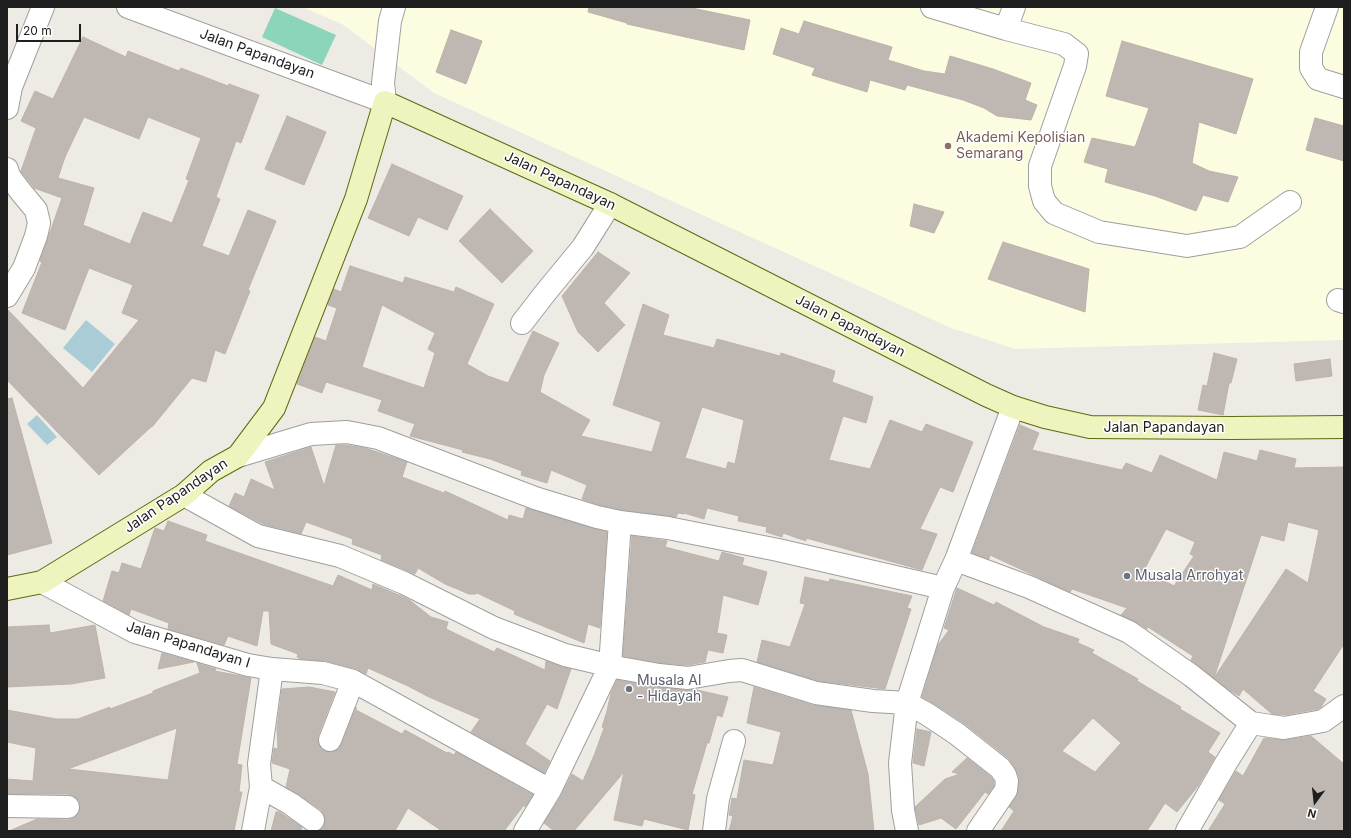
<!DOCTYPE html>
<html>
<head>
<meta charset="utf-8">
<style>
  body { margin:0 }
  #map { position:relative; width:1351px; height:838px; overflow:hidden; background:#eeebe5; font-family:Inter,sans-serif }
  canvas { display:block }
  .frame { position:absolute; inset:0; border:8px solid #1e1e1e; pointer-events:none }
  .north { position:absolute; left:1295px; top:782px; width:40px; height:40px; -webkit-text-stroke:3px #fff; paint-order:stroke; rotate:195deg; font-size:11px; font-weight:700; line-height:16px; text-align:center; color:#1e1e1e }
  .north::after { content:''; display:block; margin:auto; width:14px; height:18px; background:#1e1e1e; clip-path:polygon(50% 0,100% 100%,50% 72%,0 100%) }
  .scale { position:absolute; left:16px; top:24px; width:65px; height:18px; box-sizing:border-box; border:2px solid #1e1e1e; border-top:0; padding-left:5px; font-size:12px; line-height:14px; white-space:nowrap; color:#1e1e1e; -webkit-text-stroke:3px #fff; paint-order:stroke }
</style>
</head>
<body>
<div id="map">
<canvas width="1351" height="838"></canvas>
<div class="frame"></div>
<div class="north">N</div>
<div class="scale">20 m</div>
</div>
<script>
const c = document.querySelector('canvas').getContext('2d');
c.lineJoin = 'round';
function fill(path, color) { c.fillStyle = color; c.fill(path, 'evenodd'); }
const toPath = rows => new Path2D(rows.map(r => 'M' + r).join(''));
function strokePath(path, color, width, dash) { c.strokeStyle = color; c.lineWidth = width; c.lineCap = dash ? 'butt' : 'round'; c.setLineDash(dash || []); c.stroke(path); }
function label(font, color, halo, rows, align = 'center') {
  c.font = font + ' Inter,sans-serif'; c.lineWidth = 3; c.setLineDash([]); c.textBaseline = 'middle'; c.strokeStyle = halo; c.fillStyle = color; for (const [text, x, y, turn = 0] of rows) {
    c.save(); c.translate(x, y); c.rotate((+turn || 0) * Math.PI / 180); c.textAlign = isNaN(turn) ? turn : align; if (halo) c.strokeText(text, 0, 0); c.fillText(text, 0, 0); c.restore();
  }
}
fill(toPath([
  [302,7,1344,7,1344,340,1015,349,951,328,434,93,342,24]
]), '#fbfce0');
fill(toPath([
  [275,8,336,35,322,65,262,37]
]), '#8bd5ba');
fill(toPath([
  [86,320,115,344,92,372,63,348],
  [37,415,57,437,47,445,27,424]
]), '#aaccd7');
const building = toPath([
  [589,7,687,7,750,20,744,50,627,24,627,23,588,12,589,7],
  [804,21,892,47,888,60,924,71,945,74,950,56,993,69,1031,83,1025,100,1037,105,1031,120,997,116,984,108,963,100,907,85,905,90,870,80,867,92,812,75,815,68,773,54,781,28,799,34,804,21],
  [451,30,482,41,466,84,436,72,451,30],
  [83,37,126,57,128,51,179,71,181,68,228,86,229,84,259,95,241,143,236,141,216,197,220,199,202,246,229,256,248,210,276,221,248,290,250,291,225,354,215,350,206,382,192,378,152,427,151,427,99,475,7,380,7,309,83,388,139,320,122,313,133,285,89,268,65,330,22,313,42,262,40,261,62,198,34,188,21,171,36,128,21,121,35,91,53,99,83,37],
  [84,117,139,139,148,117,201,138,186,179,189,180,172,223,143,212,130,244,83,225,94,188,58,178,65,157,84,117],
  [1122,41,1253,79,1236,134,1199,122,1192,163,1209,171,1238,177,1228,202,1203,195,1196,211,1155,196,1105,182,1108,169,1084,162,1092,138,1135,147,1149,108,1106,96,1122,41],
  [287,116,326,132,304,185,265,169,287,116],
  [1315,118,1344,126,1344,161,1306,150,1315,118],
  [392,164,463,196,447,230,418,217,409,236,368,218,392,164],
  [914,204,944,212,934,233,910,226,914,204],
  [490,209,533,251,502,283,459,241,490,209],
  [1003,242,1089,269,1085,312,988,279,1003,242],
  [598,252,630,273,604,303,625,325,598,352,578,332,562,296,598,252],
  [350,266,403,283,405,277,454,292,456,287,494,304,467,364,488,376,508,383,533,331,559,343,544,375,540,392,590,420,581,436,652,452,661,422,613,405,643,304,669,315,663,335,714,348,717,339,780,356,781,353,835,371,832,382,873,397,866,423,843,416,829,460,870,469,890,420,922,432,926,424,973,442,953,492,940,487,920,529,937,534,922,570,806,538,806,541,783,533,782,537,766,532,767,527,738,521,739,516,707,508,704,519,684,513,684,514,678,513,676,517,622,510,600,505,582,499,587,485,551,470,547,483,521,475,522,471,490,459,462,452,463,450,410,436,415,424,378,411,382,400,326,382,322,393,297,384,315,337,326,341,337,308,328,305,334,289,341,292,350,266],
  [382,305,435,333,428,349,435,353,424,388,362,367,382,305],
  [702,407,744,420,735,464,728,462,726,469,685,458,702,407],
  [1214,353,1237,359,1231,383,1229,383,1223,415,1198,410,1203,385,1207,386,1214,353],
  [1330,359,1332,376,1296,381,1294,364,1330,359],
  [12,398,52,543,7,555,7,399,12,398],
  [1020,425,1039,433,1032,450,1122,470,1126,463,1152,473,1160,455,1217,480,1224,452,1257,461,1260,450,1296,459,1294,468,1344,467,1344,644,1313,691,1326,699,1321,707,1318,709,1284,715,1272,714,1243,689,1239,696,1231,691,1214,678,1286,569,1308,583,1319,530,1288,522,1284,541,1261,535,1214,678,1191,660,1193,656,1148,627,1147,629,1134,621,1121,615,1127,608,1072,589,1070,592,990,555,989,559,972,553,1020,425],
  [1166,529,1195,542,1190,554,1194,556,1174,586,1144,570,1166,529],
  [336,445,346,445,365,448,407,462,402,477,444,493,445,491,508,520,509,515,523,519,526,508,607,532,600,628,588,624,584,643,514,614,515,611,477,593,476,594,469,594,445,584,418,568,415,574,381,560,382,555,352,544,353,539,306,522,301,534,263,524,229,506,235,493,244,497,251,479,275,490,265,462,311,447,324,486,336,445],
  [168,521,207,535,205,541,333,586,338,575,372,590,373,584,408,599,431,617,448,622,446,629,494,652,497,648,545,670,546,661,571,669,557,709,547,704,525,744,550,761,544,773,471,732,480,719,429,697,408,686,368,668,366,674,356,669,326,661,301,659,297,657,298,654,271,644,269,611,263,611,257,646,228,636,224,645,168,629,169,623,131,609,129,615,103,601,112,571,119,573,122,563,141,569,155,528,164,531,168,521],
  [632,536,667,541,665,547,719,561,722,552,744,558,742,565,767,572,758,605,723,595,717,633,727,635,723,653,708,650,705,662,688,665,661,663,623,656,632,536],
  [805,577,829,582,830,579,912,596,907,608,911,609,885,689,819,681,757,662,762,640,790,647,805,604,800,603,805,577],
  [957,588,994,605,996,602,1044,627,1079,639,1078,643,1094,650,1092,653,1138,679,1137,681,1181,707,1180,709,1220,733,1208,752,1215,757,1198,786,1177,812,1165,803,1147,831,1001,831,1014,811,1009,807,1018,791,1019,777,1015,768,1008,758,965,724,936,705,922,697,938,645,949,630,944,628,957,588],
  [1093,718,1121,743,1095,772,1062,751,1093,718],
  [49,625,50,633,95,625,105,678,71,684,7,687,7,627,49,625],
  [162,653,194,662,158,669,162,653],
  [197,663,216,669,215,671,251,678,237,764,242,765,239,792,242,792,234,831,9,831,37,819,68,820,74,818,79,813,80,808,79,801,81,800,78,800,74,796,68,794,7,794,7,779,33,781,36,748,7,742,7,710,56,719,78,719,110,707,110,709,153,693,153,691,200,673,197,663],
  [177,728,168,780,68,769,177,728],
  [617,680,658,687,687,690,697,689,697,690,728,697,722,717,717,715,709,743,707,743,692,794,695,795,688,830,644,819,642,826,614,820,624,772,574,831,554,831,544,823,561,796,572,774,583,781,595,753,604,728,602,727,607,711,611,693,617,680],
  [309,687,335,692,318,736,318,742,320,747,325,751,332,752,337,750,341,745,356,707,356,710,402,734,405,730,447,753,448,752,454,755,456,752,533,795,525,807,524,805,504,831,442,831,408,808,395,831,323,831,320,830,323,827,325,821,324,815,321,810,298,794,286,787,290,769,272,763,274,748,278,749,277,728,282,689,309,687],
  [754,687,812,705,851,710,868,774,874,831,729,831,733,816,729,815,732,798,737,799,744,760,773,765,781,732,747,723,754,687],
  [917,729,931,732,924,766,913,763,917,729],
  [1311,736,1344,764,1344,831,1208,831,1225,804,1219,800,1236,771,1243,776,1264,738,1286,740,1311,736],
  [967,758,991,777,994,781,994,786,988,794,985,792,956,829,941,818,919,825,915,807,945,779,960,774,952,772,967,758],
  [276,812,279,812,284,815,302,827,301,831,271,831,276,812]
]);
fill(building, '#beb7b2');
strokePath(building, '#beb3a9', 1);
const minor = toPath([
  [128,7,385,102],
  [932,7,1006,29,1064,44,1077,54,1075,66,1040,166,1040,186,1044,201,1054,213,1099,232,1187,246,1240,237,1290,202],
  [1327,7,1311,52,1311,68,1318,79,1344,87],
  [1006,29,1014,7],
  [7,108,11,87,43,7],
  [7,169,9,176,21,192,36,210,39,223,36,236,24,268,7,296],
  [1338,300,1344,302],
  [522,323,546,292,583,247,610,204],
  [238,456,311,434,347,432,378,438,535,498,597,517,620,522,668,528,778,550,943,588],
  [184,495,258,536,340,556,404,583,494,628,565,655,620,668,659,675,688,678,729,671,742,670,816,693,873,701,907,703,927,714,957,734,1000,768,1005,775,1007,781,1006,790,978,831],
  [956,560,1029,587,1129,632,1192,676,1251,723],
  [42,582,135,632,248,665,272,669,323,673,353,681,550,790],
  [1251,723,1284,728,1323,721,1344,706],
  [330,740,353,681],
  [261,787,291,804,313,820],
  [7,806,68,807],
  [253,831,261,787,259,764,272,669],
  [525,831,550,790,610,666,620,522],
  [714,831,718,799,734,741],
  [907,831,903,810,900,763,907,703,943,588,956,560,1013,407],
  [1187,831,1226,763,1251,723]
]);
const tertiary = toPath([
  [385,102,383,83,390,21,394,7]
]);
const secondary = toPath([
  [7,589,42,582,184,495,211,471,238,456,274,408,356,199,385,102,610,204,986,395,1013,407,1045,417,1090,427,1232,428,1344,427]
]);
strokePath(minor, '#9f9f9f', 24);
strokePath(tertiary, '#9f9f9f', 24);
strokePath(secondary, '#5e6a10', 24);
strokePath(minor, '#fff', 22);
strokePath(tertiary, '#fff', 22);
strokePath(secondary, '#eff3be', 22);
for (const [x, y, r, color] of [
  [948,146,4,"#8d6e63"],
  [1127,576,4,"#6b7280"],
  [629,689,4,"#6b7280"]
]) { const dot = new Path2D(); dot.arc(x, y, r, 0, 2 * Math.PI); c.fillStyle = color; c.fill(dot); strokePath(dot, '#fff', 1.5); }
label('14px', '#1e1e1e', '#fff', [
  ["Jalan Papandayan",257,54,20],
  ["Jalan Papandayan",560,181,25],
  ["Jalan Papandayan",850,326,27],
  ["Jalan Papandayan",1164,428],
  ["Jalan Papandayan",176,496,-34],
  ["Jalan Papandayan I",188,645,17]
]);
label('14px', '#785e54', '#fff', [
  ["Akademi Kepolisian",956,138],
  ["Semarang",956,154]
], 'left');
label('14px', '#5b616d', '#fff', [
  ["Musala Arrohyat",1135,576],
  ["Musala Al",637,681],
  ["- Hidayah",637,697]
], 'left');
</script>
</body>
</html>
